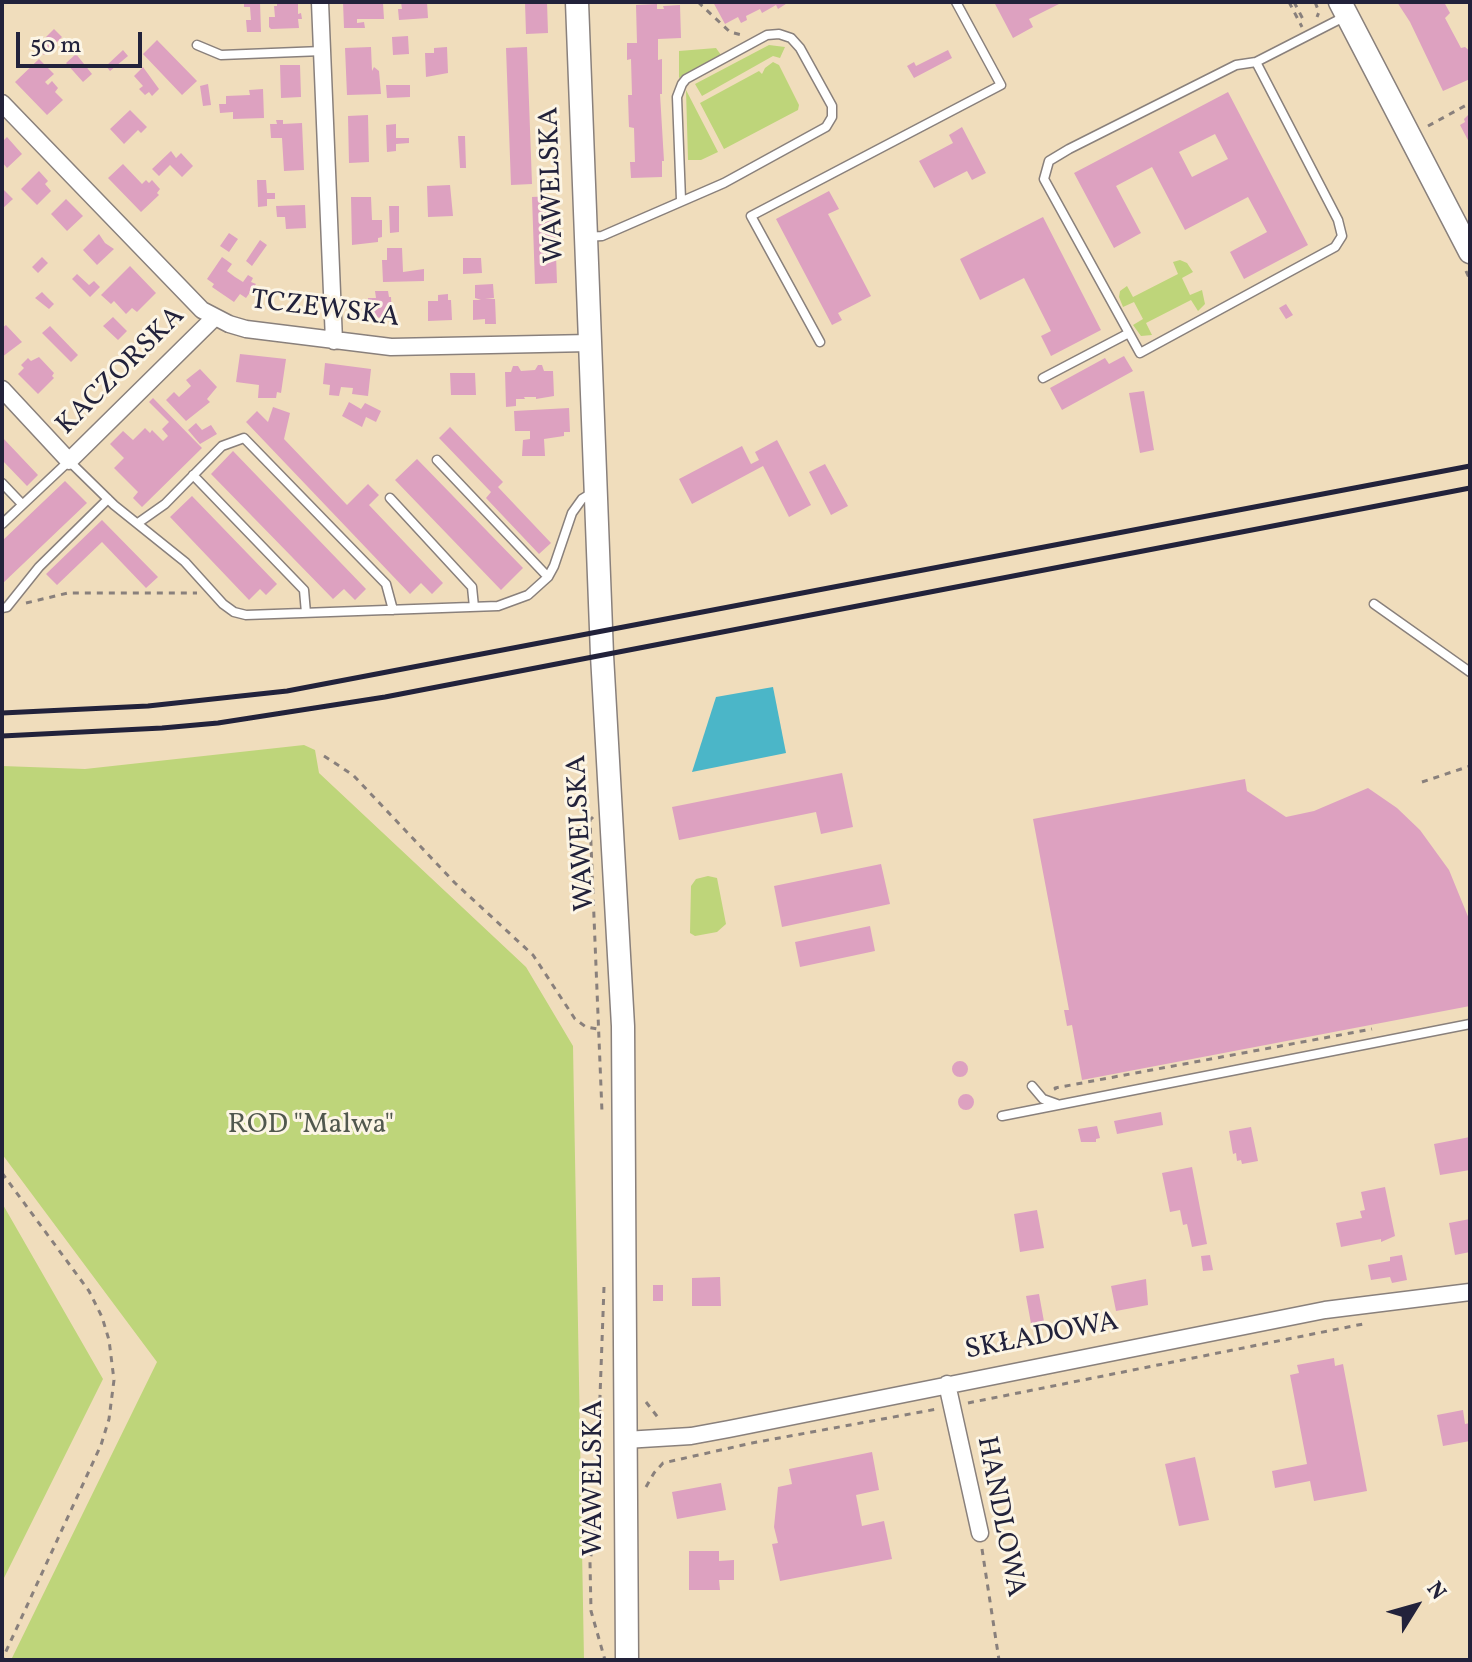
<!DOCTYPE html>
<html>
<head>
<meta charset="utf-8">
<style>
  body { margin:0 }
  #map { position:relative; width:1472px; height:1662px; overflow:hidden; background:#f0ddbc; font-family:Vollkorn,serif }
  canvas { display:block }
  .frame { position:absolute; inset:0; border:4px solid #22223b; pointer-events:none }
  .north { position:absolute; left:1376px; top:1566px; width:80px; height:80px; -webkit-text-stroke:6px #fcf5e5; paint-order:stroke; rotate:53deg; font-size:22px; font-weight:700; line-height:32px; text-align:center; color:#22223b }
  .north::after { content:''; display:block; margin:auto; width:28px; height:36px; background:#22223b; clip-path:polygon(50% 0,100% 100%,50% 72%,0 100%) }
  .scale { position:absolute; left:16px; top:32px; width:126px; height:36px; box-sizing:border-box; border:4px solid #22223b; border-top:0; padding-left:10px; font-size:24px; line-height:28px; white-space:nowrap; color:#22223b; -webkit-text-stroke:6px #fcf5e5; paint-order:stroke }
</style>
</head>
<body>
<div id="map">
<canvas width="1472" height="1662"></canvas>
<div class="frame"></div>
<div class="north">N</div>
<div class="scale">50 m</div>
</div>
<script>
const c = document.querySelector('canvas').getContext('2d');
c.lineJoin = 'round';
function fill(path, color) { c.fillStyle = color; c.fill(path, 'evenodd'); }
const toPath = rows => new Path2D(rows.map(r => 'M' + r).join(''));
function strokePath(path, color, width, dash) { c.strokeStyle = color; c.lineWidth = width; c.lineCap = dash ? 'butt' : 'round'; c.setLineDash(dash || []); c.stroke(path); }
function label(font, color, halo, rows, align = 'center') {
  c.font = font + ' Vollkorn,serif'; c.lineWidth = 6; c.setLineDash([]); c.textBaseline = 'middle'; c.strokeStyle = halo; c.fillStyle = color; for (const [text, x, y, turn = 0] of rows) {
    c.save(); c.translate(x, y); c.rotate((+turn || 0) * Math.PI / 180); c.textAlign = isNaN(turn) ? turn : align; if (halo) c.strokeText(text, 0, 0); c.fillText(text, 0, 0); c.restore();
  }
}
fill(toPath([
  [769,45,785,47,780,58,773,56,702,96,695,84],
  [716,48,721,55,679,78,679,51],
  [773,62,779,65,799,105,798,110,724,149,700,103,759,71,762,74,765,68],
  [686,90,718,152,701,160,688,160],
  [1180,260,1187,263,1193,272,1182,278,1190,295,1202,290,1205,304,1198,311,1191,300,1146,323,1152,335,1141,336,1133,325,1143,319,1134,302,1123,307,1119,297,1120,291,1127,286,1133,297,1178,274,1173,262],
  [304,745,315,750,319,773,526,967,573,1046,584,1660,11,1660,157,1362,2,1154,2,766,85,769],
  [708,876,717,878,726,924,717,932,695,936,690,933,691,886,696,879],
  [2,1203,103,1379,2,1582]
]), '#bed57a');
fill(toPath([
  [773,687,786,753,692,772,716,697]
]), '#4bb6c8');
fill(toPath([
  [244,2,260,2,261,32,247,32,246,20,251,20,250,7,244,7],
  [277,2,298,2,298,14,301,13,302,19,298,19,299,28,271,29,269,27,269,17,275,17,274,6,277,6],
  [343,2,383,3,384,19,357,19,357,23,364,22,365,28,344,28],
  [401,2,427,2,428,18,399,20,398,9,402,9],
  [525,2,547,2,548,33,526,34],
  [713,2,789,2,778,9,776,5,762,13,760,9,746,16,747,20,741,23,738,17,725,24],
  [994,2,1063,2,1029,19,1033,27,1013,38],
  [1397,2,1444,2,1450,13,1445,18,1461,48,1465,47,1470,51,1470,79,1443,91,1410,22],
  [657,4,657,9,664,9,663,6,680,5,681,38,658,39,658,60,662,59,662,94,660,94,664,161,662,161,662,177,631,178,630,162,635,162,634,128,629,127,628,95,632,95,631,59,627,60,627,43,637,43,636,5],
  [54,29,62,37,44,55,36,47],
  [408,36,409,54,393,55,392,37],
  [157,40,197,81,182,95,143,54],
  [371,47,372,71,374,67,379,71,381,94,347,95,345,48],
  [447,47,448,73,426,77,425,53,434,53,434,48],
  [527,47,532,184,511,185,506,48],
  [123,50,128,56,110,71,106,66],
  [948,50,952,58,914,78,907,66,914,62,916,66],
  [76,54,92,74,83,82,66,63],
  [39,59,54,74,45,82,48,85,52,81,58,88,55,92,63,100,47,115,15,82],
  [280,65,300,65,301,97,281,98],
  [143,67,159,89,152,96,149,92,145,95,139,89,143,86,134,76],
  [208,84,211,105,203,106,200,86],
  [386,85,410,85,410,97,387,98],
  [263,89,264,118,233,119,233,112,220,113,219,104,226,104,226,96,250,95,249,90],
  [1228,92,1308,245,1244,279,1230,252,1267,232,1248,197,1185,230,1152,167,1116,186,1141,233,1114,248,1074,173],
  [1215,134,1228,159,1192,177,1179,152],
  [130,110,147,127,141,133,138,130,124,144,110,129],
  [1470,113,1470,144,1460,125,1465,122,1464,119],
  [368,115,369,162,349,163,348,116],
  [276,120,283,120,283,124,302,123,304,170,284,171,282,138,271,138,270,124,277,124],
  [396,124,396,138,409,138,409,143,396,144,396,151,387,152,386,125],
  [962,127,986,173,972,180,967,171,934,188,919,161,953,143,949,135],
  [458,136,465,136,466,168,460,168],
  [7,137,22,154,7,168,2,162,2,142],
  [171,151,176,158,181,153,193,166,182,177,170,165,159,176,152,169],
  [123,164,142,184,146,180,149,183,152,180,160,189,157,193,159,195,141,212,108,178],
  [39,171,48,181,45,184,51,191,37,205,21,189],
  [257,180,266,180,267,193,275,193,275,199,267,199,267,206,258,207],
  [450,185,453,216,428,217,427,186],
  [2,188,13,199,2,209],
  [829,191,839,209,828,214,871,296,838,313,842,320,832,325,776,219],
  [554,196,557,283,535,284,532,197],
  [351,197,371,197,372,220,382,220,382,237,378,238,378,242,352,245],
  [66,199,83,216,67,231,51,214],
  [305,205,306,228,286,229,285,217,277,217,276,206],
  [389,206,399,206,399,232,390,233],
  [1043,217,1101,330,1051,356,1041,336,1051,331,1024,278,980,300,960,259],
  [229,233,238,239,229,252,220,246],
  [99,234,105,243,114,249,97,265,83,250],
  [260,240,267,245,252,266,246,261],
  [387,248,402,248,403,272,424,269,424,281,383,282,382,260,387,260],
  [42,257,48,263,38,273,32,267],
  [222,257,232,264,227,271,235,277,243,282,248,275,253,278,251,282,256,284,246,298,240,294,234,302,212,287,214,284,207,279],
  [463,258,481,258,482,273,463,274],
  [130,266,156,293,137,312,132,308,126,314,114,301,111,304,101,295],
  [77,274,89,285,94,281,100,287,90,297,72,279],
  [493,284,494,298,485,299,495,299,496,324,485,324,485,319,473,320,473,300,481,300,475,298,475,285],
  [375,291,388,291,389,297,391,297,392,317,368,318,368,298,376,298],
  [42,292,54,304,49,309,35,298],
  [448,294,448,300,451,300,452,320,428,321,428,301,438,301,438,295],
  [1286,304,1293,315,1286,319,1279,308],
  [113,317,127,331,118,340,103,326],
  [6,325,22,342,2,357,2,328],
  [50,326,78,355,71,362,42,333],
  [240,354,286,359,281,393,277,392,276,398,258,398,259,385,236,382],
  [1124,356,1133,371,1062,410,1050,388,1105,358,1109,364],
  [39,357,54,373,52,376,54,378,38,394,18,374,24,368,21,365,28,358,31,361],
  [325,363,371,369,368,396,352,394,353,388,341,387,339,396,329,395,330,385,323,384],
  [538,365,542,365,544,371,553,371,554,396,536,399,536,397,524,397,525,399,516,399,516,406,506,407,505,372,511,372,513,366,518,366,521,371,535,370],
  [200,369,217,387,207,399,210,402,186,421,166,400,174,392,179,397,191,386,186,380],
  [450,373,475,373,476,395,451,395],
  [1144,391,1154,450,1140,453,1129,393],
  [153,398,202,448,142,507,133,498,138,492,114,468,124,458,110,444,123,431,133,440,145,428,150,433,152,430,163,441,168,436,162,429,169,422,149,402],
  [349,402,361,409,365,403,381,411,376,422,366,417,362,427,342,416],
  [273,407,290,413,284,439,347,505,368,484,379,495,369,505,443,583,432,594,421,583,410,594,246,422,257,411,268,422],
  [569,408,570,432,564,432,564,436,544,439,545,456,522,456,523,440,530,439,530,431,515,431,514,411],
  [196,423,202,430,211,425,217,434,200,444,188,430],
  [450,427,503,482,498,487,551,543,539,554,486,498,491,492,439,438],
  [2,437,38,475,27,486,2,460],
  [777,440,811,505,789,517,763,466,692,504,679,479,742,446,751,464,759,460,755,452],
  [233,451,366,589,355,600,344,589,333,599,211,474],
  [417,459,523,568,501,590,395,480],
  [825,464,848,506,831,515,809,472],
  [65,481,87,503,2,584,2,541],
  [192,496,277,584,266,595,260,589,249,600,170,517],
  [102,520,158,577,146,588,102,542,57,585,46,574],
  [842,773,853,827,821,834,816,812,679,840,672,807],
  [1245,779,1247,791,1286,817,1314,811,1368,788,1397,808,1420,830,1449,870,1469,919,1470,1006,1082,1080,1072,1025,1067,1026,1064,1010,1069,1010,1033,819],
  [881,864,890,904,782,927,774,886],
  [870,926,875,951,800,967,795,942],
  '952 1069a8 8 0 1 1 16 0a8 8 0 1 1-16 0Z',
  '958 1102a8 8 0 1 1 16 0a8 8 0 1 1-16 0Z',
  [1161,1112,1163,1125,1117,1134,1114,1121],
  [1097,1126,1100,1138,1096,1139,1096,1142,1081,1142,1078,1129],
  [1251,1127,1258,1161,1242,1164,1241,1160,1237,1161,1236,1153,1233,1154,1229,1131],
  [1470,1137,1470,1170,1440,1175,1434,1144],
  [1192,1167,1207,1244,1192,1247,1187,1224,1183,1225,1180,1210,1170,1212,1162,1173],
  [1385,1187,1395,1236,1381,1242,1381,1239,1341,1247,1336,1223,1362,1218,1360,1211,1365,1210,1361,1192],
  [1037,1210,1044,1248,1020,1252,1014,1214],
  [1470,1219,1470,1252,1455,1255,1449,1223],
  [1210,1255,1213,1270,1203,1271,1201,1256],
  [1402,1255,1407,1280,1392,1283,1390,1277,1371,1280,1368,1265,1390,1261,1390,1257],
  [720,1277,721,1306,692,1306,692,1278],
  [1146,1279,1148,1305,1116,1311,1111,1286],
  [653,1285,663,1285,663,1301,653,1301],
  [1039,1294,1045,1327,1032,1329,1026,1296],
  [1334,1358,1335,1366,1343,1364,1367,1491,1314,1501,1310,1481,1275,1488,1272,1471,1307,1464,1290,1375,1299,1373,1297,1365],
  [1463,1410,1465,1424,1470,1423,1470,1441,1443,1446,1437,1415],
  [872,1452,879,1490,856,1495,862,1526,884,1521,892,1559,780,1581,772,1544,778,1543,774,1527,778,1487,792,1484,789,1469],
  [1195,1457,1209,1520,1179,1526,1165,1464],
  [721,1483,726,1510,677,1519,672,1492],
  [689,1551,719,1551,719,1561,734,1560,734,1580,719,1580,720,1590,689,1590]
]), '#dda1c0');
const service = toPath([
  [197,45,221,55,322,51],
  [1256,62,1338,220,1342,236,1335,247,1140,353,1044,179,1049,161,1069,149,1236,65,1256,62,1344,17],
  [587,237,602,236,724,183,826,127,832,117,832,106,800,48,791,38,779,34,767,35,686,79,682,84,677,97,681,200],
  [820,342,751,216,1001,85,956,2],
  [1043,378,1129,333],
  [437,460,548,577],
  [193,475,304,590,306,613],
  [2,483,22,504],
  [390,498,472,587,474,607],
  [138,523,165,504,222,446,244,438,386,584,393,610],
  [2,524,69,461,114,505,185,562,223,604,234,612,246,615,498,606,528,595,548,577,554,566,572,513,582,499,592,493],
  [1374,604,1470,672],
  [2,608,7,607,39,567,108,499],
  [1032,1086,1043,1099,1057,1104],
  [1002,1116,1470,1024]
]);
const minor = toPath([
  [320,2,334,341],
  [2,103,202,310,229,324,246,329,391,347,590,343],
  [2,389,69,461,214,318],
  [947,1384,980,1533],
  [625,1440,691,1436,729,1429,1325,1310,1470,1292]
]);
const tertiary = toPath([
  [577,2,602,655,623,1026,627,1660],
  [1340,2,1470,252]
]);
strokePath(service, '#89807c', 11);
strokePath(minor, '#89807c', 19);
strokePath(tertiary, '#89807c', 25);
strokePath(toPath([
  [698,2,730,32,742,35],
  [1289,2,1302,27],
  [1294,2,1305,23],
  [1315,2,1319,12,1317,17],
  [1428,126,1470,103],
  [1466,271,1470,280],
  [26,603,68,593,197,593],
  [324,756,353,775,455,883,533,955,575,1019,586,1027,598,1029],
  [1422,782,1470,766],
  [593,817,590,820,602,1112],
  [1056,1090,1055,1088,1372,1029],
  [2,1173,89,1291,102,1317,109,1340,114,1380,109,1419,101,1445,2,1660],
  [604,1287,600,1396,600,1497,590,1562,591,1611,605,1660],
  [646,1402,660,1420],
  [968,1403,1368,1323],
  [646,1487,654,1473,663,1463,752,1443,937,1409],
  [982,1549,999,1660]
]), '#89807c', 3, [6, 6]);
strokePath(service, '#fff', 8);
strokePath(minor, '#fff', 16);
strokePath(tertiary, '#fff', 22);
strokePath(toPath([
  [2,713,148,706,287,691,1470,466],
  [2,736,162,728,218,723,385,697,1470,488]
]), '#22223b', 5);
label('28px', '#22223b', '#fcf5e5', [
  ["WAWELSKA",554,185,-92],
  ["TCZEWSKA",325,311,7],
  ["KACZORSKA",122,372,-45],
  ["WAWELSKA",583,833,-93],
  ["SKŁADOWA",1042,1338,-11],
  ["WAWELSKA",596,1478,-90],
  ["HANDLOWA",999,1517,79]
]);
label('28px', '#51584e', '#fcf5e5', [
  ["ROD \"Malwa\"",311,1127]
]);
</script>
</body>
</html>
